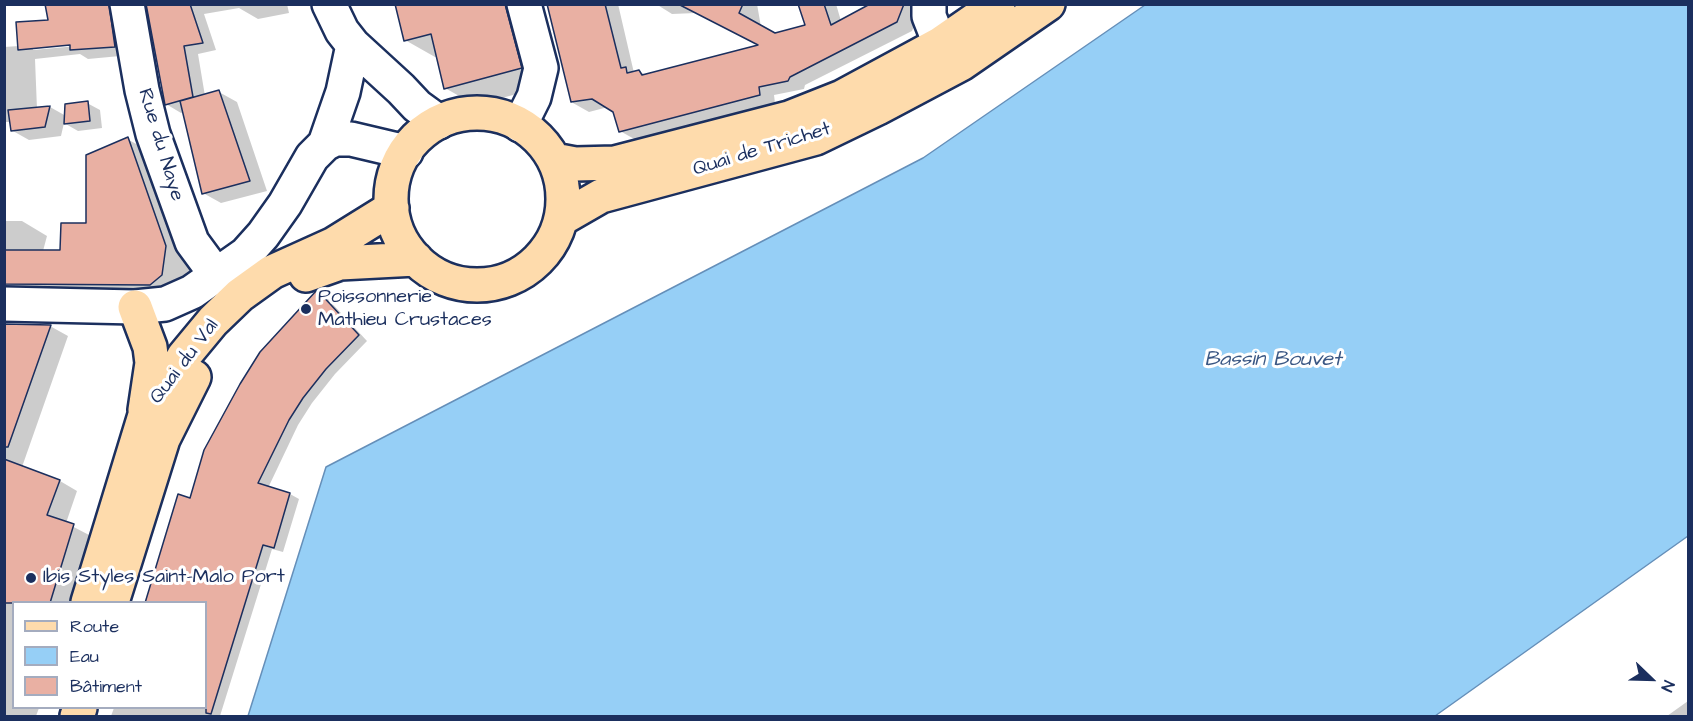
<!DOCTYPE html>
<html>
<head>
<meta charset="utf-8">
<style>
  body { margin:0 }
  #map { position:relative; width:1693px; height:721px; overflow:hidden; background:#fff; font-family:"Architects Daughter",sans-serif }
  canvas { display:block }
  .frame { position:absolute; inset:0; border:6px solid #1b2f5e; pointer-events:none }
  .legend { position:absolute; left:12px; top:601px; width:195px; height:108px; box-sizing:border-box; background:#fff; border:2px solid #a4acbf; margin:0; padding:8px 10px; list-style:none; font-size:18px; color:#1b2f5e }
  .legend li { display:flex; align-items:center; gap:12px; height:30px }
  .legend b { width:30px; border:2px solid #a4acbf }
  .north { position:absolute; left:1621px; top:649px; width:60px; height:60px; -webkit-text-stroke:4px #fff; paint-order:stroke; rotate:113deg; font-size:16px; font-weight:700; line-height:24px; text-align:center; color:#1b2f5e }
  .north::after { content:''; display:block; margin:auto; width:21px; height:27px; background:#1b2f5e; clip-path:polygon(50% 0,100% 100%,50% 72%,0 100%) }
</style>
</head>
<body>
<div id="map">
<canvas width="1693" height="721"></canvas>
<div class="frame"></div>
<ul class="legend">
<li><b style="height:8px;background:#fedbac"></b>Route</li>
<li><b style="height:16px;background:#96cff6"></b>Eau</li>
<li><b style="height:16px;background:#e9b0a3"></b>Bâtiment</li>
</ul>
<div class="north">N</div>
</div>
<script>
const c = document.querySelector('canvas').getContext('2d');
c.lineJoin = 'round';
function fill(path, color) { c.fillStyle = color; c.fill(path, 'evenodd'); }
const toPath = rows => new Path2D(rows.map(r => 'M' + r).join(''));
function strokePath(path, color, width, dash) { c.strokeStyle = color; c.lineWidth = width; c.lineCap = dash ? 'butt' : 'round'; c.setLineDash(dash || []); c.stroke(path); }
function label(font, color, halo, rows, align = 'center') {
  c.font = font + ' "Architects Daughter",sans-serif'; c.lineWidth = 6; c.setLineDash([]); c.textBaseline = 'middle'; c.strokeStyle = halo; c.fillStyle = color; for (const [text, x, y, turn = 0] of rows) {
    c.save(); c.translate(x, y); c.rotate((+turn || 0) * Math.PI / 180); c.textAlign = isNaN(turn) ? turn : align; if (halo) c.strokeText(text, 0, 0); c.fillText(text, 0, 0); c.restore();
  }
}
const water = toPath([
  [1145,5,1688,5,1688,536,1435,716,248,716,326,467,923,158,1145,5]
]);
fill(water, '#96cff6');
strokePath(water, '#658fb9', 1.5);
fill(toPath([
  [148,4,287,4,289,13,258,19,239,8,204,14,216,50,198,54,205,96,219,92,237,102,267,191,221,203,203,193,184,112,181,113,166,104],
  [503,4,522,75,525,75,506,4,529,4,551,85,475,105,445,88,438,57,435,57,405,40],
  [548,4,618,4,634,73,639,71,647,76,760,46,696,13,672,14,656,4,757,4,761,27,775,34,807,26,800,4,836,4,841,21,873,4,923,4,912,31,805,85,804,89,774,95,775,103,636,140,620,131,615,111,608,107,589,112,573,103],
  [110,16,126,26,131,55,88,59,80,54,35,59,37,109,50,107,66,116,87,103,100,110,102,128,78,131,64,123,61,136,29,140,13,131,11,122,4,122,4,47,19,46],
  [77,43,77,46,33,50,33,47],
  [127,139,153,153,191,262,187,289,4,297,4,221,22,221,47,236,43,251,62,251,88,224],
  [318,292,327,298,367,341,335,374,312,403,298,425,268,488,290,494,299,499,283,552,272,549,220,716,111,716,114,708,206,708,206,602,191,499],
  [4,325,50,326,68,336,22,467,60,481,77,491,66,523,91,536,71,602,14,602,14,708,39,708,36,716,4,716],
  [1688,701,1688,716,1667,716]
]), '#0003');
const building = toPath([
  [45,4,109,4,115,47,70,50,70,45,18,50,16,22,48,20,45,4],
  [146,4,190,4,203,43,184,46,193,97,165,105,146,4],
  [395,4,505,4,522,68,444,89,431,34,404,41,395,4],
  [547,4,605,4,621,68,626,67,627,73,639,70,642,75,758,45,678,4,743,4,739,13,775,33,805,25,798,4,824,4,831,25,870,4,904,4,897,22,790,77,788,81,759,87,760,95,619,132,613,112,592,99,571,102,547,4],
  [219,90,250,181,202,194,180,101,219,90],
  [88,101,90,121,64,124,65,104,88,101],
  [50,106,45,127,11,131,8,110,50,106],
  [128,137,166,246,162,275,150,285,4,284,4,250,60,250,61,223,86,223,86,155,128,137],
  [316,291,318,291,359,335,326,369,303,398,289,420,258,483,290,493,274,548,263,545,211,714,206,713,206,603,145,603,178,494,190,498,204,450,240,384,260,352,316,291],
  [4,324,51,325,8,447,4,447,4,324],
  [4,459,60,480,47,515,74,524,50,603,4,603,4,459]
]);
fill(building, '#e9b0a3');
strokePath(building, '#1b2f5e', 1.5);
const minor = toPath([
  [127,4,142,90,153,134,192,242,217,276],
  [329,4,342,31,353,45,401,89,417,106,439,122],
  [929,4,929,16,940,44],
  [520,125,534,97,541,68,524,4],
  [325,144,343,92,353,45],
  [4,304,135,307,165,304,192,292,246,254,263,235,285,204,312,157,325,144,335,139,351,139,406,152]
]);
const major = toPath([
  '391 199a86 86 0 1 1 172 0a86 86 0 1 1-172 0Z',
  [554,160,575,164,615,163,789,118,842,97,940,44,998,4],
  [561,219,601,196,816,138,878,108,961,64,1048,4],
  [306,275,340,263,416,259],
  [135,307,150,347,152,363,145,410],
  [88,602,145,415,166,389,184,356,213,321,240,295,272,272,334,244,392,208],
  [112,602,163,439,194,377],
  [77,716,80,708]
]);
strokePath(minor, '#1b2f5e', 38);
strokePath(major, '#1b2f5e', 38);
strokePath(minor, '#fff', 33);
strokePath(major, '#fedbac', 33);
for (const [x, y, r, color] of [
  [306,309,6,"#1b2f5e"],
  [31,578,6,"#1b2f5e"]
]) { const dot = new Path2D(); dot.arc(x, y, r, 0, 2 * Math.PI); c.fillStyle = color; c.fill(dot); strokePath(dot, '#fff', 2); }
label('20px', '#1b2f5e', '#fff', [
  ["Rue du Naye",160,145,73],
  ["Quai de Trichet",762,150,-17],
  ["Quai du Val",185,362,-53]
]);
label('20px', '#1b2f5e', '#fff', [
  ["Poissonnerie",318,298],
  ["Mathieu Crustaces",318,321],
  ["Ibis Styles Saint-Malo Port",43,578]
], 'left');
label('italic 21px', '#3a5784', '#fff', [
  ["Bassin Bouvet",1273,361]
]);
</script>
</body>
</html>
